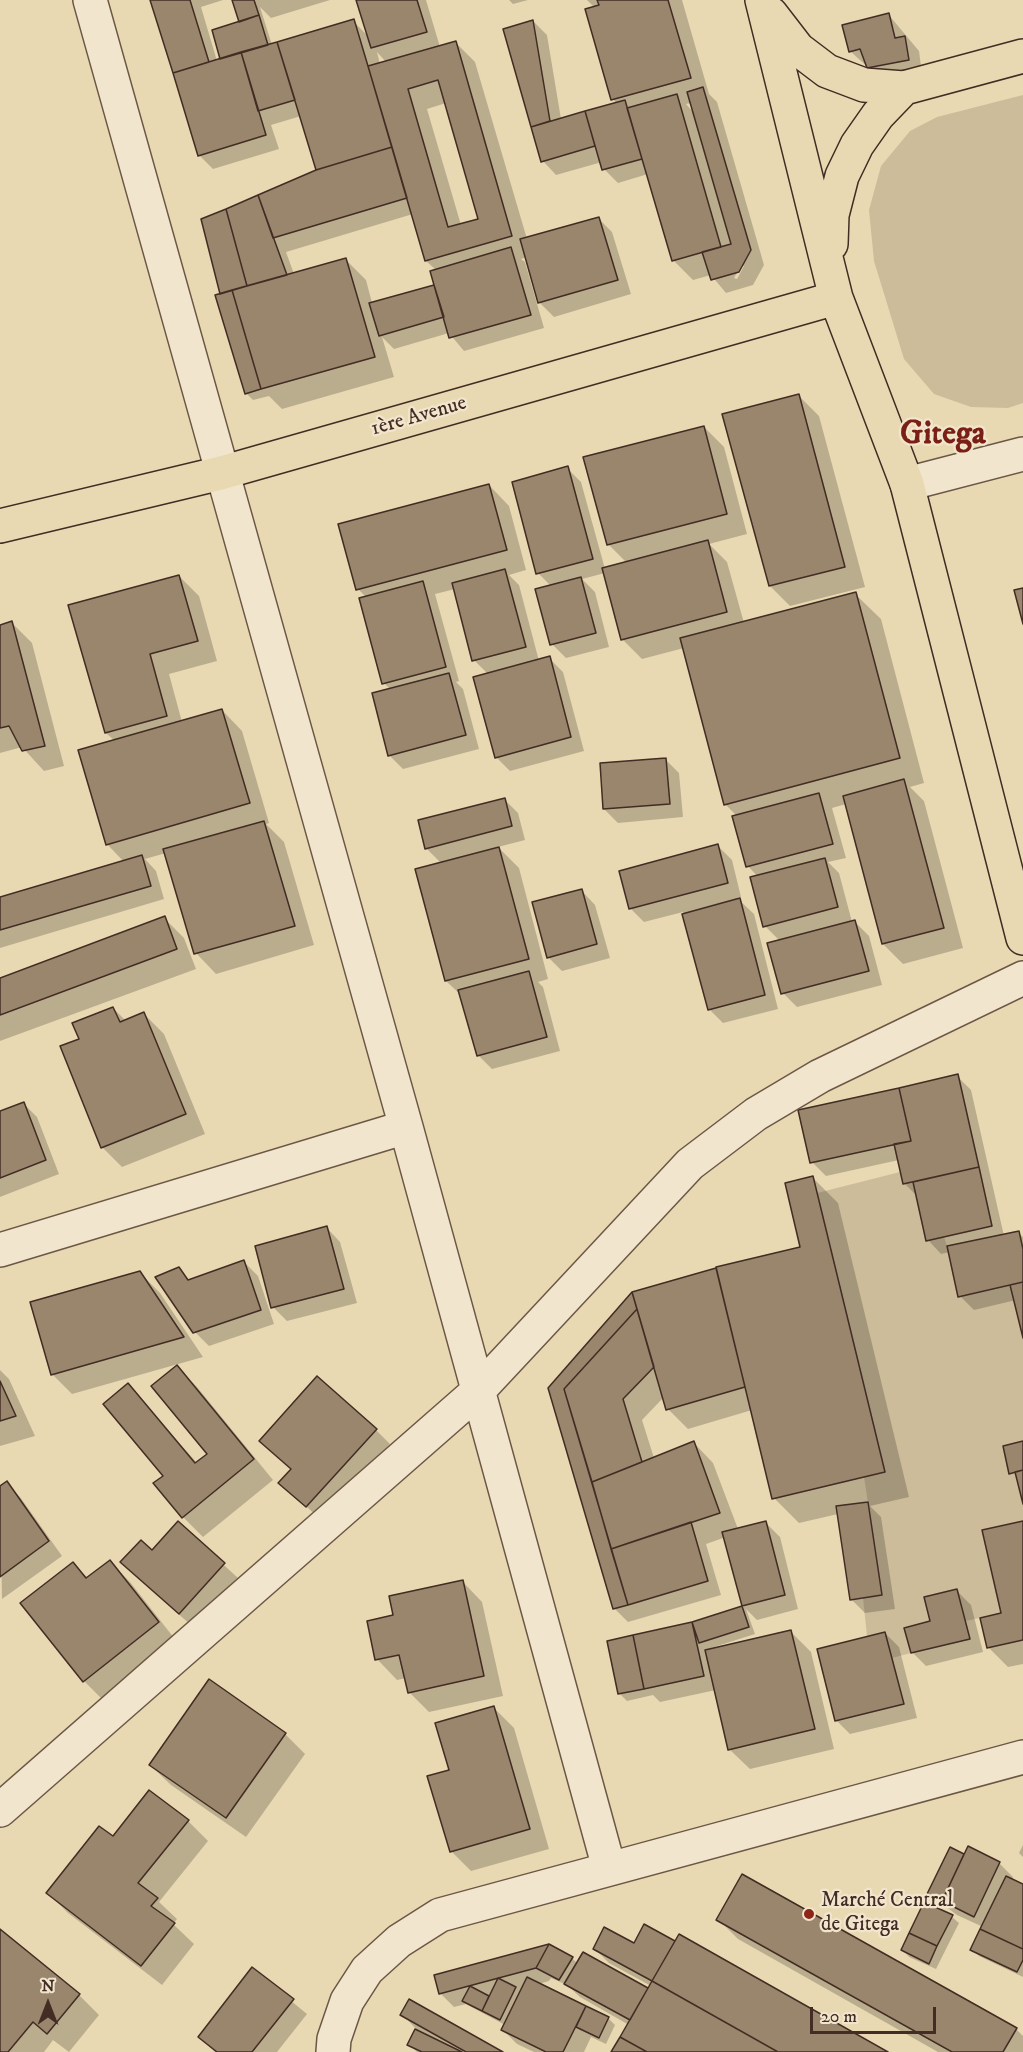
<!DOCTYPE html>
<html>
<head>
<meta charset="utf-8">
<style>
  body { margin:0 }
  #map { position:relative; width:1023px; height:2052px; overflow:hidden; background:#e9d9b2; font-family:"IM FELL DW Pica",serif }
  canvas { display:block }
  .north { position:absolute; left:18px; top:1974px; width:60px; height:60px; -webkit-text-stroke:4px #f1e6cd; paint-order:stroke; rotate:0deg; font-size:16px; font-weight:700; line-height:24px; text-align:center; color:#422c23 }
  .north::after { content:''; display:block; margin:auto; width:21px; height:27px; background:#422c23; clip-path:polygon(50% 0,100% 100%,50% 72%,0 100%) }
  .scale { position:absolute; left:810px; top:2007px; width:126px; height:27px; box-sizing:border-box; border:3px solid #422c23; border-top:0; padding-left:8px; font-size:18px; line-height:21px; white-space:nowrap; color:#422c23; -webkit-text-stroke:4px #f1e6cd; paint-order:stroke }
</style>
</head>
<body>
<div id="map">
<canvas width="1023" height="2052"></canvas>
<div class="north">N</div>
<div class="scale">20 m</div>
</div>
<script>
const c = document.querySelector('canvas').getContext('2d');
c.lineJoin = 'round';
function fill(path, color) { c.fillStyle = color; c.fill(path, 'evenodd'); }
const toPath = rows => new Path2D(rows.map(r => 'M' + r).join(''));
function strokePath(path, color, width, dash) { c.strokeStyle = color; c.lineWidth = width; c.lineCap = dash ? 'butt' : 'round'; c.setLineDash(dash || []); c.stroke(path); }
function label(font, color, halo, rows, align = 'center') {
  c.font = font + ' "IM FELL DW Pica",serif'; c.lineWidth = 4.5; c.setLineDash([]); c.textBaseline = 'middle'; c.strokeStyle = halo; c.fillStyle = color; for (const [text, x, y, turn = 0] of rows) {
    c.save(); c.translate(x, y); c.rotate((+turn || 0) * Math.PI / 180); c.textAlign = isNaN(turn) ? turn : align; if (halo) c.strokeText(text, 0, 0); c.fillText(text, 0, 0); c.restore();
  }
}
fill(toPath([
  [1023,95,1023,403,1008,408,971,407,934,394,904,359,874,261,869,210,881,166,910,131,937,117],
  [900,1172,903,1184,913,1182,926,1241,944,1237,947,1246,1010,1285,1023,1338,1023,1441,1003,1446,1009,1473,1015,1472,1023,1504,1023,1521,982,1531,1001,1613,966,1621,957,1589,930,1621,905,1628,911,1653,892,1658,885,1632,867,1636,863,1598,882,1595,864,1477,885,1472,817,1193]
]), '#cdbc9a');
fill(toPath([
  [152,0,223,0,201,7,217,61,223,60,241,23,234,0,330,0,271,18,260,7,272,45,353,21,368,36,358,0,426,0,440,47,455,42,475,62,527,239,598,218,612,232,631,294,554,317,540,303,527,257,521,259,525,262,544,328,464,351,449,333,394,349,382,337,394,377,282,409,269,396,253,400,246,393,222,295,317,171,301,116,271,125,279,149,213,169,199,155],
  [377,52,386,62,380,64],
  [446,103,480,220,461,225,427,109],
  [413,214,426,261,436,270,436,286,372,303,366,280,346,260,294,274,286,252],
  [509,0,528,0,513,4],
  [587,0,682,0,709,94,717,102,764,265,753,285,726,293,711,275,693,280,673,260,648,174,618,183,604,169,602,162,556,175,543,161,504,30,533,21,547,35,561,119,617,104,613,99,595,8],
  [691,103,695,114,686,104],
  [741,266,744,266,737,279,734,278],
  [888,14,919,51,922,74,883,81,850,51],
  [799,396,819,416,865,587,790,606,770,586],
  [704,427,724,447,747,534,709,544,727,562,744,623,855,594,881,619,924,783,910,787,924,801,963,948,903,964,883,944,846,804,832,808,846,858,828,862,839,873,852,922,855,922,869,936,882,985,797,1007,783,993,780,941,765,926,758,877,748,866,737,816,725,804,684,648,642,659,622,639,605,573,582,579,595,592,609,647,566,658,552,644,551,586,538,573,567,468,581,482,605,569,627,563,608,544],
  [489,485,509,506,526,570,509,575,519,585,539,661,549,658,563,672,584,751,510,771,496,757,488,674,474,660,455,589,435,594,459,681,456,682,463,689,479,749,403,769,389,755,391,690,384,683,366,597,358,589],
  [179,576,199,596,217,661,169,674,182,722,222,710,242,731,269,823,266,824,284,842,314,945,216,974,196,953,166,853,145,859,156,871,164,899,0,948,0,898,124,862,107,844,115,741,106,733],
  [12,623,32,643,64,766,44,771,22,747,0,753,0,626],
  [665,759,679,773,683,817,618,823,604,809],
  [504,799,518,813,525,840,498,847,519,868,548,979,538,982,543,987,560,1051,492,1069,478,1055,462,996,446,981,417,870,441,863,427,849],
  [718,846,732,860,741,897,737,898,754,914,778,1009,723,1023,709,1009,683,912,644,922,630,908],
  [582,891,595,905,610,958,562,971,548,957],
  [164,918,184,938,196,969,0,1041,0,979],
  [113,1008,126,1021,144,1014,164,1034,205,1134,122,1167,102,1147,81,1040],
  [957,1076,971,1090,1004,1236,1018,1233,1023,1237,1023,1333,1016,1300,974,1310,960,1296,950,1252,941,1254,928,1240,918,1197,904,1183,899,1160,826,1176,812,1162],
  [23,1103,37,1117,59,1174,0,1197,0,1112],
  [813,1178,838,1203,909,1497,870,1506,881,1517,895,1609,865,1613,851,1599,838,1514,799,1523,774,1498,752,1410,688,1429,668,1409,664,1397,642,1420,654,1458,693,1442,713,1463,738,1529,766,1523,780,1537,798,1609,757,1620,746,1609,755,1634,711,1648,712,1650,791,1632,811,1652,834,1749,750,1769,729,1749,716,1690,660,1702,653,1695,627,1701,620,1694,608,1642,692,1624,694,1626,694,1624,744,1607,726,1537,706,1544,721,1595,628,1622,614,1608,549,1388,633,1293,802,1248],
  [327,1228,340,1242,357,1303,287,1321,273,1307],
  [244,1262,258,1276,274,1324,209,1346,195,1332,178,1269,190,1281],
  [140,1273,160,1293,203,1357,72,1394,52,1374],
  [177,1367,197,1387,273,1480,203,1537,183,1517,128,1385,197,1463,209,1454],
  [0,1370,9,1379,35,1436,0,1446],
  [376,1430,390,1444,321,1520,281,1483,292,1470],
  [6,1483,20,1497,62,1556,2,1599,0,1488],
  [1023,1522,1023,1664,1008,1667,988,1647,1002,1615],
  [178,1523,238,1578,193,1627,136,1576,152,1552],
  [110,1562,130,1582,178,1643,104,1701,84,1681,73,1564,88,1578],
  [462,1581,482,1602,503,1696,429,1712,409,1692,406,1678,397,1680,377,1659,395,1617],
  [957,1591,971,1605,983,1652,926,1666,912,1652],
  [885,1633,899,1647,917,1718,850,1734,836,1720],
  [209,1681,285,1734,305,1754,246,1837,171,1785,150,1765],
  [494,1708,514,1728,549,1849,471,1871,451,1851,451,1771],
  [188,1821,208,1841,159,1902,177,1919,173,1924,194,1944,162,1985,68,1913,48,1893,113,1838],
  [1023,1845,1023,1857,1019,1853],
  [951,1849,965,1856,999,1863,1013,1877,1012,1880,1023,1885,1023,1977,979,1956,972,1949,983,1927,957,1915,929,1894],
  [952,1917,959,1923,936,1969,909,1957,903,1950],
  [718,1919,1016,2029,1023,2036,1023,2052,938,2052,738,1939],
  [0,1931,79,1995,99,2015,69,2052,53,2040,44,2052,0,2052],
  [635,1945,885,2052,613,2052,629,2025,580,1997,567,1985,551,1978,549,1981,539,1984,608,2018,615,2025,606,2044,591,2037,584,2052,534,2052,517,2044,503,2030,505,2025,466,2004,454,2007,440,1993,572,1958,578,1964,647,1989,651,1986,609,1963,595,1949],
  [252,1969,307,2014,277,2052,215,2052,200,2037],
  [402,2014,500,2052,417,2052,409,2044,416,2029]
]), '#0003');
const building = toPath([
  [150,0,190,0,209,62,173,73,150,0],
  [232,0,254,0,259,15,239,22,232,0],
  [356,0,417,0,427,32,371,48,356,0],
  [597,0,668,0,691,78,611,100,585,9,599,5,597,0],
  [889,13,895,38,905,36,909,60,867,68,860,49,849,52,842,25,889,13],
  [259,15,268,45,220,59,212,30,259,15],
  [354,19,392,147,316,170,277,42,354,19],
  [533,20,550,121,531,127,503,29,533,20],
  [456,41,512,236,425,261,368,66,456,41],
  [438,80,478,219,448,227,408,89,438,80],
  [277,42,295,100,258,111,241,52,277,42],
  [241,52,266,135,198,156,173,73,241,52],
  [703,87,751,250,739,272,711,280,702,252,731,244,687,92,703,87],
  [677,94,721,247,672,261,627,108,677,94],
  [625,100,642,159,602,170,585,111,625,100],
  [585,111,595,146,541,162,531,127,585,111],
  [392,147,407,198,273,238,258,195,316,170,392,147],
  [258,195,287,275,247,286,226,209,258,195],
  [226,209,247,286,220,294,201,219,226,209],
  [599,217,618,280,538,303,520,239,599,217],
  [511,247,531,315,449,338,430,271,511,247],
  [346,258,375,357,261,389,232,290,346,258],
  [434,285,444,317,379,336,369,303,434,285],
  [232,290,261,389,245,394,215,295,232,290],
  [799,394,845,567,769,586,722,414,799,394],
  [704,426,727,514,607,545,583,457,704,426],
  [568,466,593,559,536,574,512,482,568,466],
  [489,484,507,550,356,590,338,524,489,484],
  [708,540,727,612,621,640,602,568,708,540],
  [505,569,526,647,472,661,452,583,505,569],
  [179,575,198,641,150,654,167,716,105,733,68,605,179,575],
  [581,577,596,633,550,645,535,589,581,577],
  [423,581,446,667,382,684,359,598,423,581],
  [1023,588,1023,624,1014,590,1023,588],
  [856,592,900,758,724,805,680,638,856,592],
  [12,621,45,746,22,751,9,726,0,728,0,625,12,621],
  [550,656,571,737,495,758,473,677,550,656],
  [449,673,466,735,388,756,372,693,449,673],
  [222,709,250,803,106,845,78,750,222,709],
  [666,758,670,804,603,809,600,763,666,758],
  [904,779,944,928,882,944,843,796,904,779],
  [819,793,833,844,746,867,732,816,819,793],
  [505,798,512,826,425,849,418,820,505,798],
  [264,821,295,926,194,954,163,849,264,821],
  [718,844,728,883,629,909,619,871,718,844],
  [499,847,529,959,445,981,415,869,499,847],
  [142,855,151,886,0,930,0,897,142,855],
  [825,858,838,907,763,927,750,877,825,858],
  [582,889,597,944,547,958,532,902,582,889],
  [740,898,765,995,708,1010,682,914,740,898],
  [165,916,177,949,0,1015,0,978,165,916],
  [855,920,869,971,781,994,767,943,855,920],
  [529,971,547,1037,477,1056,458,990,529,971],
  [113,1007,120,1022,144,1012,186,1114,101,1148,60,1046,79,1039,72,1023,113,1007],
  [958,1074,979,1167,903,1184,894,1144,911,1141,899,1088,958,1074],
  [899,1088,911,1141,810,1163,798,1110,899,1088],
  [24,1102,46,1160,0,1178,0,1111,24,1102],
  [979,1167,992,1226,926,1241,913,1182,979,1167],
  [813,1176,885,1472,772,1499,716,1267,800,1247,785,1183,813,1176],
  [327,1226,344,1289,271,1308,255,1246,327,1226],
  [1019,1231,1023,1249,1023,1282,958,1297,947,1246,1019,1231],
  [244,1260,261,1310,193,1333,155,1277,179,1267,188,1280,244,1260],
  [716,1268,745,1387,666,1410,632,1292,716,1268],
  [140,1271,184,1337,51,1375,30,1302,140,1271],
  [1023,1282,1023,1338,1010,1285,1023,1282],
  [632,1292,637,1309,564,1389,628,1605,613,1609,548,1388,632,1292],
  [637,1309,654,1367,623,1399,642,1462,592,1482,564,1389,637,1309],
  [177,1365,254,1459,182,1518,153,1483,163,1476,103,1404,128,1383,195,1463,207,1454,151,1386,177,1365],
  [317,1376,377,1429,306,1507,278,1483,291,1469,259,1441,317,1376],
  [0,1381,16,1416,0,1421,0,1381],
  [694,1441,720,1513,611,1549,592,1482,694,1441],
  [1023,1441,1023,1470,1009,1474,1003,1446,1023,1441],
  [1023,1470,1023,1504,1015,1472,1023,1470],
  [7,1481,49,1541,0,1577,0,1486,7,1481],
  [868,1502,882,1595,850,1600,836,1506,868,1502],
  [178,1521,225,1563,179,1614,120,1562,141,1540,152,1550,178,1521],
  [766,1521,785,1595,742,1606,722,1532,766,1521],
  [1023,1521,1023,1640,987,1648,980,1618,1001,1613,982,1530,1023,1521],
  [691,1522,708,1581,628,1605,611,1549,691,1522],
  [110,1560,159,1622,83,1682,20,1603,73,1562,86,1578,110,1560],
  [463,1580,484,1676,408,1693,399,1655,375,1660,367,1621,393,1615,389,1596,463,1580],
  [957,1589,970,1639,911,1653,904,1628,930,1621,924,1597,957,1589],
  [742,1606,749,1627,699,1643,692,1622,742,1606],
  [692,1622,704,1676,644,1689,633,1635,692,1622],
  [791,1630,815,1729,728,1750,705,1650,791,1630],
  [885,1632,904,1704,835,1721,817,1649,885,1632],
  [633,1635,644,1689,618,1694,607,1641,633,1635],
  [209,1679,286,1733,226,1818,149,1765,209,1679],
  [494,1706,530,1829,450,1852,427,1776,449,1770,435,1723,494,1706],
  [149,1790,189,1820,138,1883,158,1898,151,1906,175,1923,141,1966,46,1893,99,1826,113,1836,149,1790],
  [968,1846,1000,1862,974,1917,942,1901,968,1846],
  [950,1847,964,1854,942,1901,927,1894,950,1847],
  [742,1874,1017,2028,1003,2052,952,2052,716,1920,742,1874],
  [1006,1876,1023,1884,1023,1949,980,1929,1006,1876],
  [924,1902,953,1915,937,1946,909,1933,924,1902],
  [644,1924,675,1941,652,1981,593,1949,604,1927,634,1943,644,1924],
  [0,1929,80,1994,47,2034,33,2022,8,2052,0,2052,0,1929],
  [980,1929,1023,1949,1023,1960,1017,1972,970,1950,980,1929],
  [909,1933,937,1946,929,1964,901,1950,909,1933],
  [679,1934,888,2052,778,2052,652,1981,679,1934],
  [549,1944,536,1968,439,1994,434,1975,549,1944],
  [549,1944,573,1957,559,1980,536,1968,549,1944],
  [583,1952,648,1988,630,2020,564,1984,583,1952],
  [252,1967,294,1999,252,2052,217,2052,198,2037,252,1967],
  [527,1977,586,2006,563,2052,546,2052,501,2030,527,1977],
  [498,1978,516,1987,500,2020,482,2011,498,1978],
  [652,1981,778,2052,647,2052,620,2037,652,1981],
  [470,1986,489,1996,482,2011,462,2001,470,1986],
  [409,1999,503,2052,466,2052,400,2015,409,1999],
  [586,2006,609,2017,599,2038,576,2027,586,2006],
  [415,2029,462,2052,422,2052,407,2045,415,2029],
  [620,2037,647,2052,611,2052,620,2037]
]);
fill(building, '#99866d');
strokePath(building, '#422c23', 1.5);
const minor = toPath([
  [90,0,406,1127,609,1868],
  [907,484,1023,454],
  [0,1250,406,1127],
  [0,1810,477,1392,690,1164,756,1114,820,1076,1023,978],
  [333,2052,334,2039,347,2001,367,1970,399,1941,440,1915,1023,1757]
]);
const major = toPath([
  [762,0,836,298,907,484,1023,938],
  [771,14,798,49,827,71,864,85,904,88],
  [831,244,832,215,842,176,857,145,878,115,904,88,1023,56],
  [0,526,221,473,836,298]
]);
strokePath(minor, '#6c5747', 36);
strokePath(major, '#422c23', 36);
strokePath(minor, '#f1e6cd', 33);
strokePath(major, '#e9d9b2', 33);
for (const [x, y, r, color] of [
  [809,1914,6,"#8f2418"]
]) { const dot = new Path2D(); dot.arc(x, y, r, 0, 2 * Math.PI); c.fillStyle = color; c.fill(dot); strokePath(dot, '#f1e6cd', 2); }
label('21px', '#422c23', '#f1e6cd', [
  ["1ère Avenue",419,417,-16]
]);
label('21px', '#422c23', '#f1e6cd', [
  ["Marché Central",821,1902],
  ["de Gitega",821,1926]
], 'left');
label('bold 33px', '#7a1f14', '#f1e6cd', [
  ["Gitega",943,436]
]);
</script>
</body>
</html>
